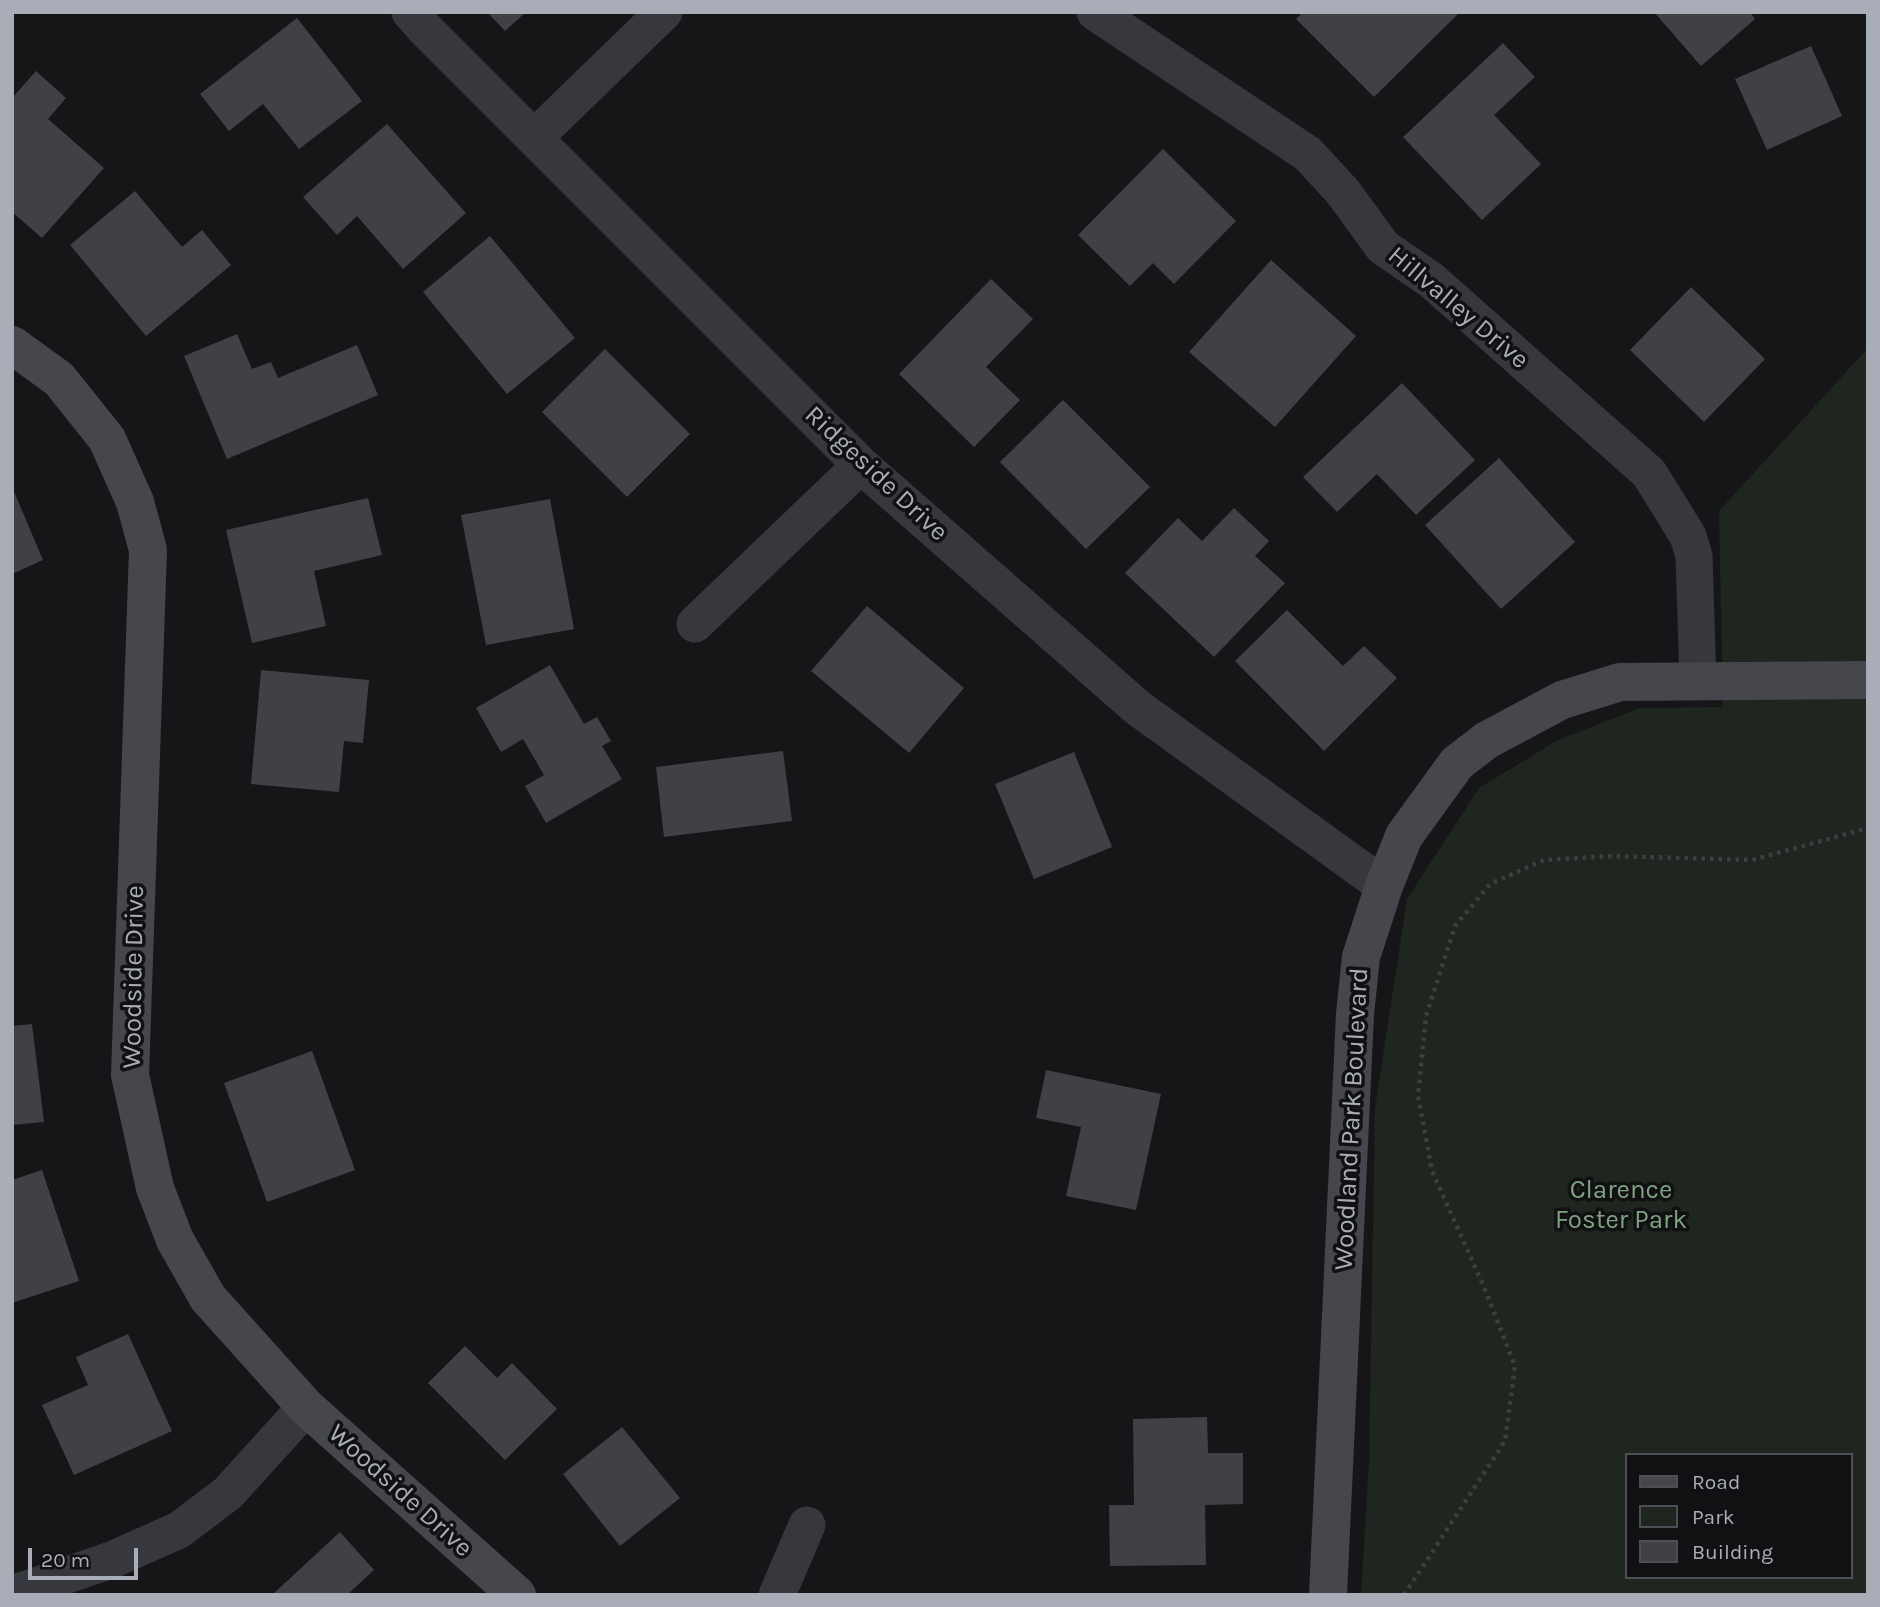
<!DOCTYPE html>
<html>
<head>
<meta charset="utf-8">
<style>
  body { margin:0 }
  #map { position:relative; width:1880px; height:1607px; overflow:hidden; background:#161618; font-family:Karla,sans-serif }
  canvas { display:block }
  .frame { position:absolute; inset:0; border:14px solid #a8adb8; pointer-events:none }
  .legend { position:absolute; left:1625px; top:1453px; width:228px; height:126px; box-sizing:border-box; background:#111113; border:2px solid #4d4f55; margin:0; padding:9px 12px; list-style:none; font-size:21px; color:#a8adb8 }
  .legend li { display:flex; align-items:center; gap:14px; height:35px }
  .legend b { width:35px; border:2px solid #4d4f55 }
  .scale { position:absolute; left:28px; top:1548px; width:110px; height:32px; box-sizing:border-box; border:4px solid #a8adb8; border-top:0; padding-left:9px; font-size:21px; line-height:24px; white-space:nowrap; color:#a8adb8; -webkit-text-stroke:5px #111113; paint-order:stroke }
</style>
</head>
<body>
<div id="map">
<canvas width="1880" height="1607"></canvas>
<div class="frame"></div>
<ul class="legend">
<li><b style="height:9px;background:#45474d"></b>Road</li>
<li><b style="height:19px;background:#1e261f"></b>Park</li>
<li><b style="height:19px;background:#404145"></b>Building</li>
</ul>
<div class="scale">20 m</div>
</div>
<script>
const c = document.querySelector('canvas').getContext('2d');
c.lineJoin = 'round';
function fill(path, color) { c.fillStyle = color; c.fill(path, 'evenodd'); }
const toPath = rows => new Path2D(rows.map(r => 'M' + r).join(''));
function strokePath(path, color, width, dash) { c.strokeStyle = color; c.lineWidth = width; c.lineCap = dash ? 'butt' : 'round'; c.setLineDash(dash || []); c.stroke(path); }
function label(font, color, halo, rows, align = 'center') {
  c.font = font + ' Karla,sans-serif'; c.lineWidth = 7; c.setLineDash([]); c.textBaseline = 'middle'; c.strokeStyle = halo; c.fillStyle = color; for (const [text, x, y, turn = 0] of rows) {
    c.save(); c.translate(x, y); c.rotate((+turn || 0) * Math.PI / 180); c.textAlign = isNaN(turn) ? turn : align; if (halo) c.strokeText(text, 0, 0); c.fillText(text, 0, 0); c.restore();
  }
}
fill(toPath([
  [1868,348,1868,1595,1361,1595,1369,1460,1375,1108,1407,899,1479,788,1558,740,1640,708,1723,707,1719,511],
  [1626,1455,1850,1455,1850,1577,1626,1577]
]), '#1e261f');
fill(toPath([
  [487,12,526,12,505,31],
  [1303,12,1460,12,1374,97,1296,19],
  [1654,12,1750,12,1755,19,1701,66],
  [297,18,362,101,299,149,263,104,229,131,200,94],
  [1503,43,1535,77,1494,115,1541,164,1482,220,1403,137],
  [1811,46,1842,116,1767,150,1735,79],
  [36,71,66,98,48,119,104,168,42,238,12,212,12,98],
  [387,124,466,213,403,269,357,216,337,235,303,197],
  [1163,149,1236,221,1174,284,1153,263,1130,286,1078,235],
  [135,191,182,247,202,230,231,265,146,336,70,245],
  [490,236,575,338,507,394,423,292],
  [1271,260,1356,336,1275,427,1189,352],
  [991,279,1033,319,986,367,1020,400,974,447,899,374],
  [1691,287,1765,359,1704,422,1630,350],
  [237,334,252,369,271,362,278,378,357,345,378,395,227,459,184,356],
  [605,349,690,434,627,497,542,412],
  [1402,383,1475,460,1416,515,1377,474,1337,512,1303,477],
  [1063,400,1150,487,1086,549,1000,462],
  [1499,458,1575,542,1501,609,1425,525],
  [12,487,43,560,12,574],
  [368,498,382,555,314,571,326,626,252,643,226,530],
  [550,499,574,629,486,645,461,515],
  [1234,508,1269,541,1255,556,1285,583,1214,657,1125,573,1178,518,1202,541],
  [867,606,964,688,909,753,811,671],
  [1287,610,1343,666,1364,646,1397,678,1324,751,1235,661],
  [550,665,584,724,597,717,611,741,602,746,622,779,546,823,525,786,544,775,523,739,501,752,476,708],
  [261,670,369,680,363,743,344,741,339,792,251,784],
  [783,751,792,821,664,837,656,767],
  [1074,752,1112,847,1034,879,995,784],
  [32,1024,44,1122,12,1125,12,1026],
  [312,1051,355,1170,267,1202,224,1083],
  [1046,1070,1161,1094,1136,1210,1066,1196,1081,1127,1036,1118],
  [42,1170,79,1281,12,1303,12,1180],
  [128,1334,172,1431,74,1475,42,1405,88,1385,76,1357],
  [465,1346,497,1378,512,1363,557,1409,505,1460,428,1383],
  [1207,1417,1208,1453,1243,1453,1243,1504,1205,1505,1206,1565,1110,1566,1109,1505,1134,1505,1133,1419],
  [622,1427,680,1498,620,1546,563,1474],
  [340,1532,374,1570,347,1595,272,1595]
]), '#404145');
strokePath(toPath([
  [1404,1595,1505,1441,1515,1366,1484,1287,1432,1171,1418,1096,1426,1016,1455,926,1490,884,1544,860,1611,856,1752,860,1868,828]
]), '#3d3f44', 4.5, [3.5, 5]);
strokePath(toPath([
  [410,12,425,29,861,465,1138,708,1384,886],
  [1095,12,1308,154,1343,192,1383,247,1431,280,1649,473,1688,536,1694,556,1698,681],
  [534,138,664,12],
  [695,624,861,465],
  [12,1594,114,1559,179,1530,228,1493,306,1407],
  [777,1595,807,1525]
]), '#37383d', 37);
strokePath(toPath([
  [12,345,59,379,107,439,135,502,148,550,130,1075,155,1188,175,1240,208,1298,306,1407,517,1595],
  [1328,1595,1355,1014,1361,957,1384,886,1404,836,1457,763,1487,740,1562,700,1620,682,1868,680]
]), '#45474d', 38);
label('26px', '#a8adb8', '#111113', [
  ["Hillvalley Drive",1458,308,40],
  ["Ridgeside Drive",876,474,43],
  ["Woodside Drive",134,977,-89],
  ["Woodland Park Boulevard",1352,1119,-87],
  ["Woodside Drive",400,1491,42]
]);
label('26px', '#7fa381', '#111113', [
  ["Clarence",1621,1191],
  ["Foster Park",1621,1221]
]);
</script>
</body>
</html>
